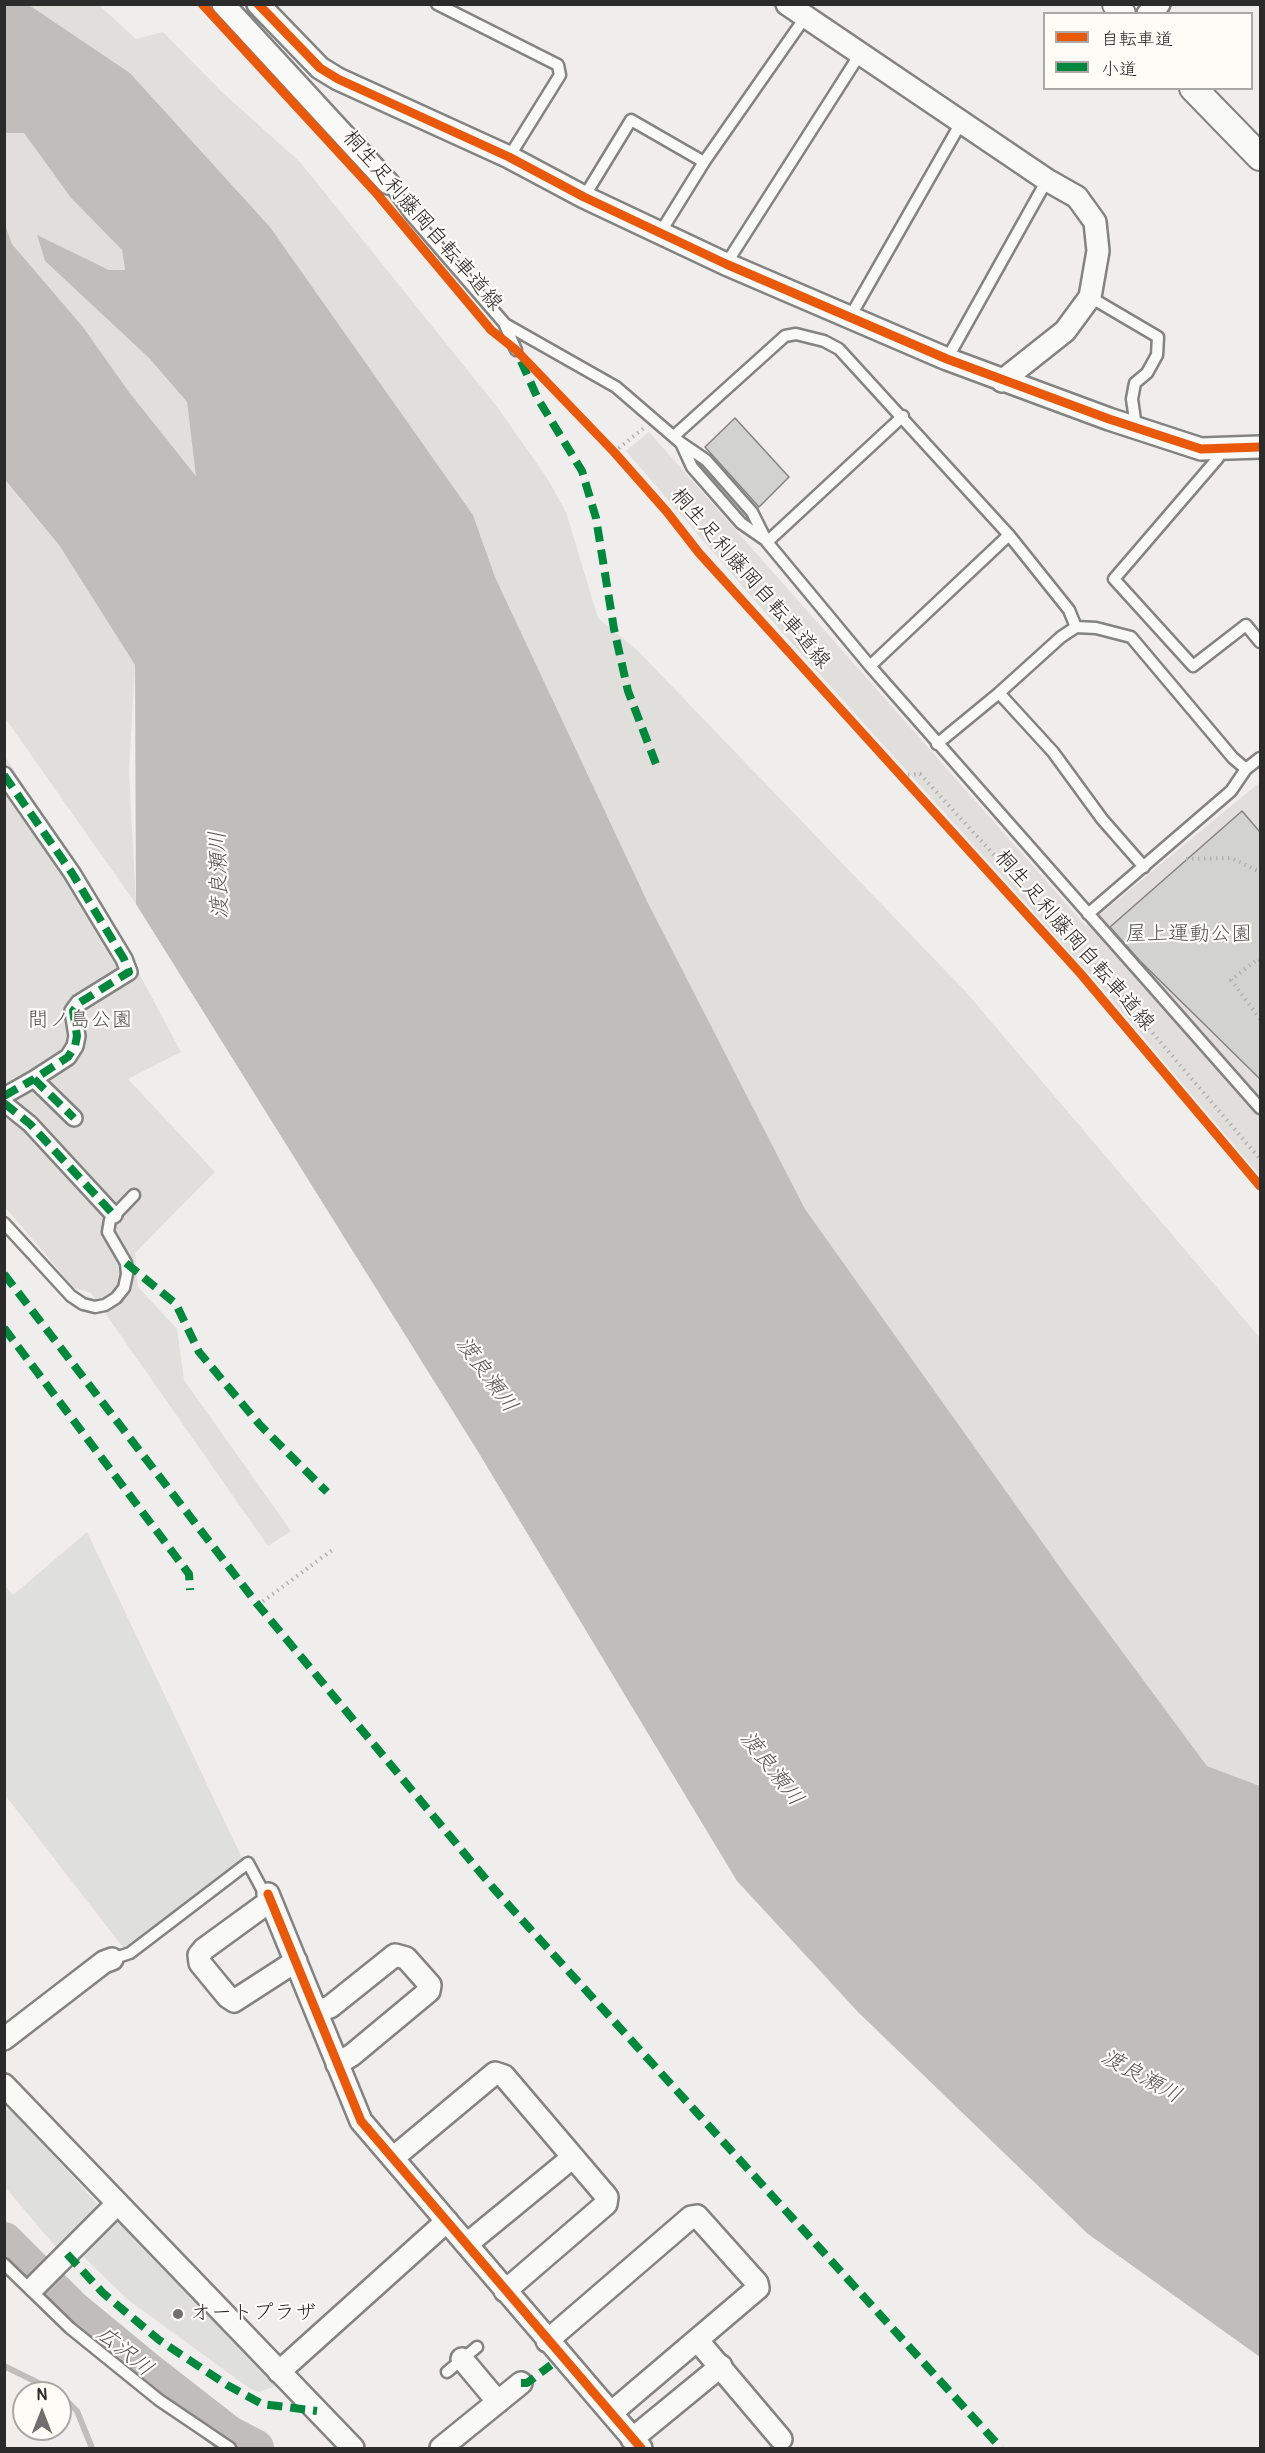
<!DOCTYPE html>
<html>
<head>
<meta charset="utf-8">
<style>
  body { margin:0 }
  #map { position:relative; width:1265px; height:2453px; overflow:hidden; background:#efeeec; font-family:Pangolin,"Klee One",sans-serif }
  canvas { display:block }
  .frame { position:absolute; inset:0; border:6px solid #2b2b2b; pointer-events:none }
  .legend { position:absolute; left:1043px; top:12px; width:210px; height:78px; box-sizing:border-box; background:#fdfcf7; border:2px solid #a9a8a5; margin:0; padding:8px 10px; list-style:none; font-size:18px; color:#2b2b2b }
  .legend li { display:flex; align-items:center; gap:12px; height:30px }
  .legend b { width:30px; border:2px solid #a9a8a5 }
  .north { position:absolute; left:12px; top:2381px; width:60px; height:60px; box-sizing:border-box; background:#fdfcf7; border:2px solid #a9a8a5; border-radius:50%; rotate:0deg; font-size:16px; font-weight:700; line-height:24px; text-align:center; color:#2b2b2b }
  .north::after { content:''; display:block; margin:auto; width:21px; height:27px; background:#706f6f; clip-path:polygon(50% 0,100% 100%,50% 72%,0 100%) }
</style>
</head>
<body>
<div id="map">
<canvas width="1265" height="2453"></canvas>
<div class="frame"></div>
<ul class="legend">
<li><b style="height:8px;background:#e8590c"></b>自転車道</li>
<li><b style="height:8px;background:#00873e"></b>小道</li>
</ul>
<div class="north">N</div>
</div>
<script>
const c = document.querySelector('canvas').getContext('2d');
c.lineJoin = 'round';
function fill(path, color) { c.fillStyle = color; c.fill(path, 'evenodd'); }
const toPath = rows => new Path2D(rows.map(r => 'M' + r).join(''));
function strokePath(path, color, width, dash) { c.strokeStyle = color; c.lineWidth = width; c.lineCap = dash ? 'butt' : 'round'; c.setLineDash(dash || []); c.stroke(path); }
function label(font, color, halo, rows, align = 'center') {
  c.font = font + ' Pangolin,"Klee One",sans-serif'; c.lineWidth = 4.5; c.setLineDash([]); c.textBaseline = 'middle'; c.strokeStyle = halo; c.fillStyle = color; for (const [text, x, y, turn = 0] of rows) {
    c.save(); c.translate(x, y); c.rotate((+turn || 0) * Math.PI / 180); c.textAlign = isNaN(turn) ? turn : align; if (halo) c.strokeText(text, 0, 0); c.fillText(text, 0, 0); c.restore();
  }
}
fill(toPath([
  [87,1532,243,1860,125,1950,5,1795,4,1584,13,1595],
  [10,2108,103,2210,60,2252,5,2187,4,2113],
  [115,2218,266,2371,264,2373,276,2386,259,2392,249,2388,127,2299,78,2251]
]), '#dfdfdc');
fill(toPath([
  [29,5,99,5,136,39,163,32,223,93,300,162,498,408,547,478,566,512,598,618,638,651,966,992,1260,1338,1260,1786,1207,1766,1067,1577,805,1209,648,903,495,577,473,515,270,227,130,73],
  [5,133,24,133,71,198,122,250,125,270,109,270,37,236,45,261,149,358,187,402,197,477,129,392,83,327,12,244,5,225],
  [649,432,1086,926,1260,782,1260,1176,1103,989,787,638,626,451],
  [4,480,59,545,135,665,129,770,136,904,5,718],
  [4,755,118,934,181,1052,128,1079,215,1172,135,1253,138,1287,177,1329,184,1380,291,1531,268,1546,91,1293,74,1288,5,1207]
]), '#e0dfdc');
fill(toPath([
  [5,4,29,5,130,73,270,227,473,515,495,577,648,903,805,1209,1067,1577,1207,1766,1260,1786,1260,2357,1088,2234,858,2012,737,1881,477,1450,136,904,135,665,59,545,5,480,5,225,12,244,83,327,129,392,196,476,187,402,149,358,45,261,37,235,109,270,125,270,122,250,71,198,24,133,5,133]
]), '#bfbebc');
strokePath(toPath([
  [4,2366,59,2393],
  [60,2394,77,2411,92,2448]
]), '#bfbebc', 6);
strokePath(toPath([
  [4,2241,72,2309,146,2370,228,2434,255,2448]
]), '#bfbebc', 38);
const building = toPath([
  [735,418,789,477,759,507,705,447,735,418],
  [1242,811,1260,832,1260,1079,1140,961,1110,927,1242,811]
]);
fill(building, '#d2d2d0');
strokePath(building, '#838382', 1.5);
const service = toPath([
  [437,4,558,65,560,75,509,157],
  [388,183,410,214,505,324,616,387,681,443,706,460,752,512,767,542,870,666,1260,1108],
  [584,197,631,120,704,162],
  [660,233,704,162,806,16],
  [726,264,860,54],
  [1090,297,1158,337,1157,355,1147,373,1135,383,1132,399,1136,427],
  [850,317,962,121],
  [505,325,516,350],
  [947,359,1047,180],
  [674,436,785,336,796,334,824,341,839,349,1009,535,1069,610,1076,627],
  [681,443,692,467,741,523,764,539],
  [1220,448,1218,458,1114,579,1193,666,1246,625,1260,642],
  [767,542,903,416],
  [870,666,1009,535],
  [999,693,1053,752,1102,819,1144,867],
  [937,744,999,693,1061,637,1076,627,1096,628,1131,637,1233,758,1246,769],
  [1088,914,1231,791,1246,769,1260,758],
  [4,1223,71,1296,83,1304,95,1307,105,1305,116,1298,124,1288,127,1274,126,1263,108,1232,110,1220,134,1195],
  [112,1959,130,1953,248,1863,263,1891,268,1894],
  [4,2264,70,2328,159,2400,230,2448],
  [447,2372,477,2347]
]);
const pedestrian = toPath([
  [4,775,72,873,124,959,129,972,79,1003,73,1011,77,1036,75,1046,68,1057,34,1079,74,1118],
  [4,1096,34,1079],
  [4,1103,30,1124,114,1215]
]);
const minor = toPath([
  [223,4,388,183],
  [258,4,320,68,338,79,509,157,584,197,726,264,947,359,1109,419,1201,449,1260,447],
  [787,4,1047,180,1077,197,1095,222,1098,251,1090,297,1065,331,1002,381],
  [1148,14,1159,4],
  [268,1894,361,2121,641,2448],
  [270,1901,204,1949,199,1955,200,1963,228,1997,234,2001,296,1961],
  [317,2011,330,2007,395,1955,406,1958,430,1985,429,1991,352,2055,337,2064],
  [4,2039,104,1962,112,1959],
  [4,2085,353,2448],
  [393,2158,495,2073,504,2076,607,2197,606,2204,505,2291],
  [467,2244,573,2157],
  [35,2286,117,2204],
  [547,2341,691,2217,697,2216,757,2283,758,2288,611,2413],
  [698,2341,781,2439],
  [462,2359,498,2402],
  [279,2372,447,2221],
  [632,2439,721,2366],
  [441,2448,521,2383]
]);
const tertiary = toPath([
  [1116,4,1122,14],
  [1193,88,1260,157]
]);
strokePath(service, '#838382', 15);
strokePath(pedestrian, '#838382', 20);
strokePath(minor, '#838382', 26);
strokePath(tertiary, '#838382', 30);
strokePath(toPath([
  [614,452,644,428],
  [902,775,920,774,1094,964,1260,1159],
  [1186,859,1231,858,1260,872],
  [1260,960,1258,959,1231,980,1260,1019],
  [258,1605,335,1548]
]), '#b3b2b0', 4, [1.5, 4.5]);
strokePath(service, '#f9f9f7', 10);
strokePath(pedestrian, '#f9f9f7', 15);
strokePath(minor, '#f9f9f7', 21);
strokePath(tertiary, '#f9f9f7', 26);
strokePath(toPath([
  [521,361,538,399,582,471,596,518,614,629,628,691,656,764],
  [4,775,72,873,124,959,129,972,79,1003,73,1011,77,1036,75,1046,68,1057,34,1079,74,1118],
  [4,1096,34,1079],
  [4,1103,30,1124,114,1215],
  [126,1263,176,1304,199,1352,260,1425,327,1492],
  [4,1274,258,1605,494,1889,1001,2448],
  [4,1328,189,1574,190,1590],
  [67,2254,103,2293,159,2340,227,2385,262,2404,317,2411],
  [521,2383,527,2383,551,2365]
]), '#00873e', 8, [15, 8]);
strokePath(toPath([
  [202,4,377,194,491,330,516,350,614,452,667,512,699,553,1080,973,1260,1186],
  [258,4,320,68,338,79,509,157,584,197,726,264,947,359,1109,419,1201,449,1260,447],
  [268,1894,361,2121,641,2448]
]), '#e8590c', 9);
for (const [x, y, r, color] of [
  [178,2314,6,"#706f6f"]
]) { const dot = new Path2D(); dot.arc(x, y, r, 0, 2 * Math.PI); c.fillStyle = color; c.fill(dot); strokePath(dot, '#fdfcf7', 2); }
label('21px', '#2b2b2b', '#fdfcf7', [
  ["桐生足利藤岡自転車道線",422,221,49],
  ["桐生足利藤岡自転車道線",750,579,49],
  ["桐生足利藤岡自転車道線",1074,941,49]
]);
label('21px', '#555554', '#fdfcf7', [
  ["屋上運動公園",1189,935],
  ["間ノ島公園",80,1021]
]);
label('21px', '#2b2b2b', '#fdfcf7', [
  ["オートプラザ",190,2314]
], 'left');
label('italic 22px', '#575756', '#fdfcf7', [
  ["渡良瀬川",220,875,-92],
  ["渡良瀬川",486,1375,54],
  ["渡良瀬川",771,1769,52],
  ["渡良瀬川",1141,2077,29],
  ["広沢川",124,2352,39]
]);
</script>
</body>
</html>
